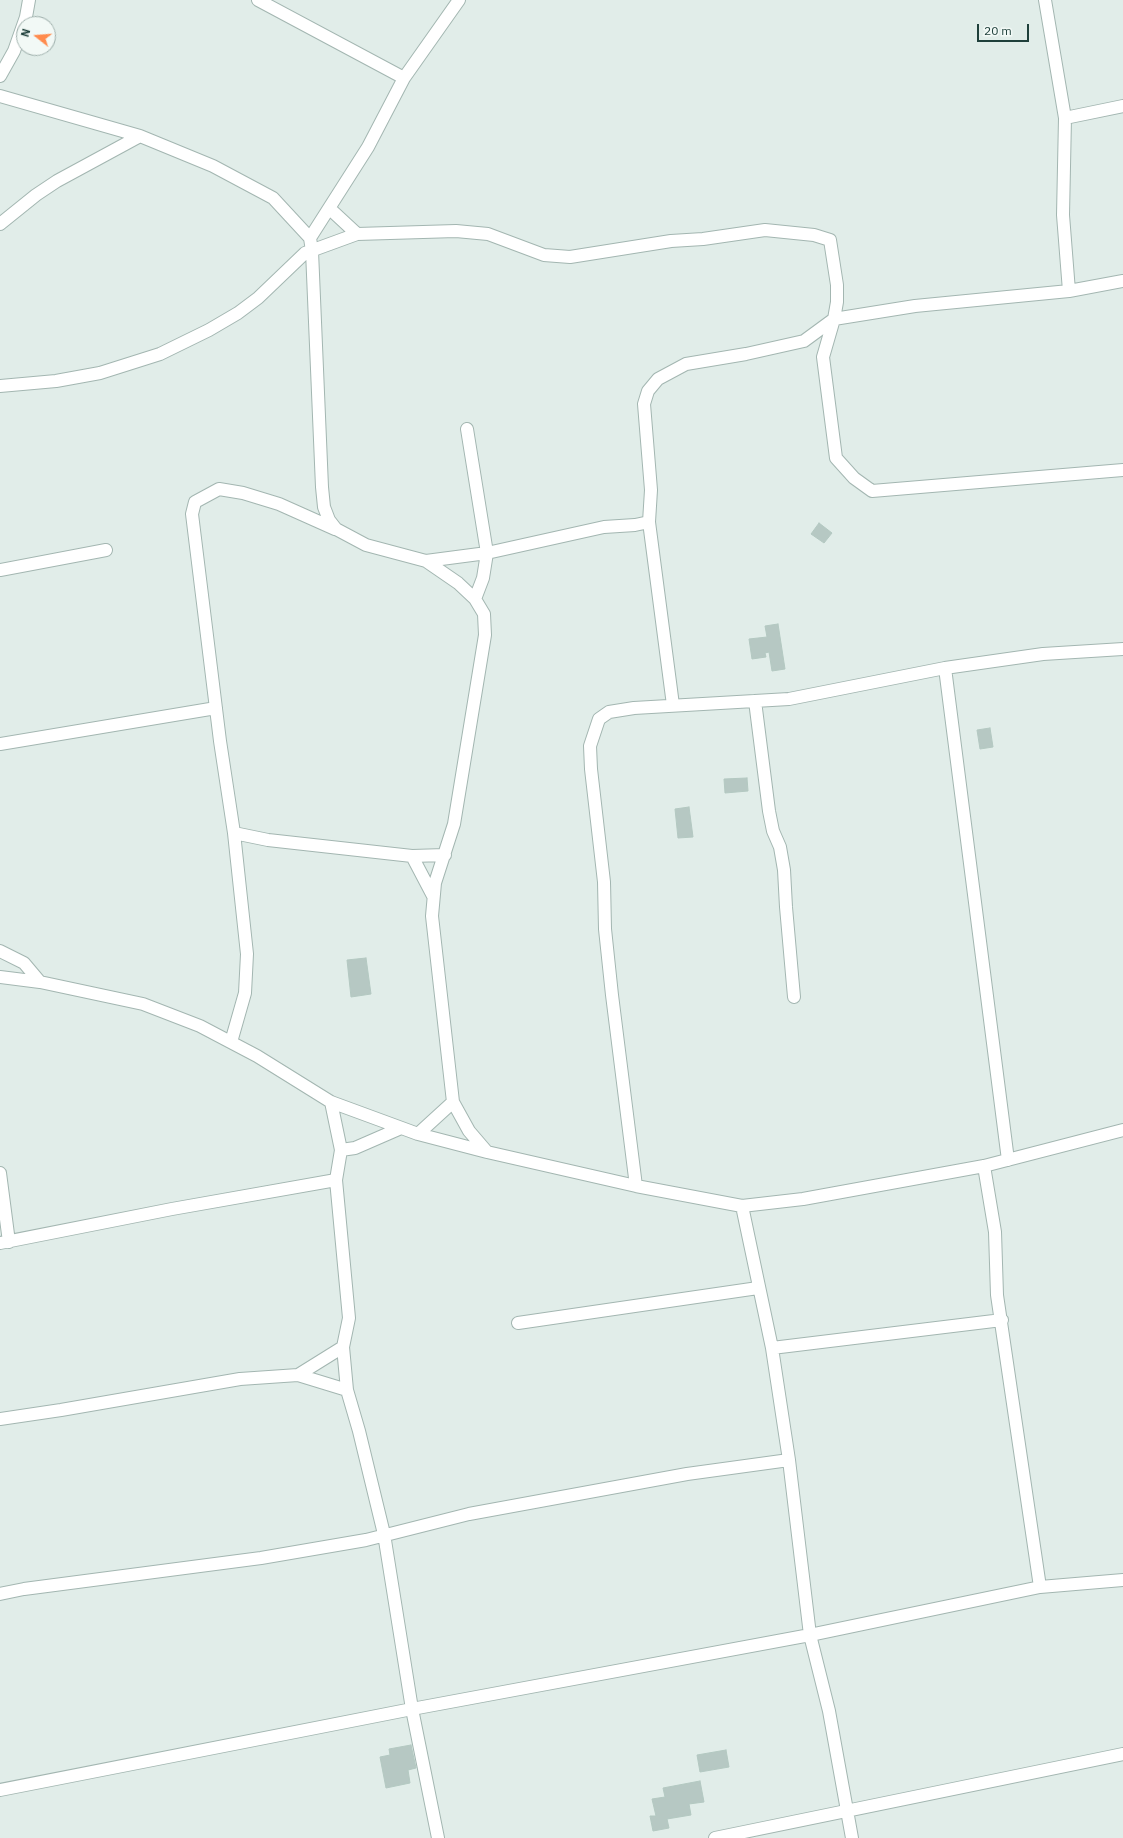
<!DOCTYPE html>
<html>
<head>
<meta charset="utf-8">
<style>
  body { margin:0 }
  #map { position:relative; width:1123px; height:1838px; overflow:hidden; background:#e1ede9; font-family:"IBM Plex Sans",sans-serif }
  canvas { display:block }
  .north { position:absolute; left:16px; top:16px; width:40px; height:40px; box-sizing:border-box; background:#f2f9f6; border:1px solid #9eafab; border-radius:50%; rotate:287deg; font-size:11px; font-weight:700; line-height:16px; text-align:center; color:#1f403b }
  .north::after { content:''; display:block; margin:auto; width:14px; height:18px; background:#ff8b4d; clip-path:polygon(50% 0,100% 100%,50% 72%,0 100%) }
  .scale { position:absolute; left:977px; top:24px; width:52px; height:18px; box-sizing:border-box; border:2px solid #1f403b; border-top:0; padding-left:5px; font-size:12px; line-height:14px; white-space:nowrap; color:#1f403b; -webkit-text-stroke:3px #f2f9f6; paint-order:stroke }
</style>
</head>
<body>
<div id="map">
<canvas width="1123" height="1838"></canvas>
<div class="north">N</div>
<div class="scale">20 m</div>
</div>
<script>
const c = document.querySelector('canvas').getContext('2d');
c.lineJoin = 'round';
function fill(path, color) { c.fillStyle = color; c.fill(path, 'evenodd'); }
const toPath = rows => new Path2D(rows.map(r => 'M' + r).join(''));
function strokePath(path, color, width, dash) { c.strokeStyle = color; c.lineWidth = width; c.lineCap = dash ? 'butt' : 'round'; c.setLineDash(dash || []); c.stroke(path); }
const building = toPath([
  [819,523,832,533,824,543,811,534,819,523],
  [778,624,785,669,772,671,769,652,765,653,766,657,752,659,749,639,767,637,765,626,778,624],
  [990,728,993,747,980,749,977,730,990,728],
  [747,778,748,791,725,793,724,779,747,778],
  [689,807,693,837,678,838,675,809,689,807],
  [366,958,371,994,351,997,347,960,366,958],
  [411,1745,416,1768,408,1770,410,1783,386,1788,380,1757,390,1755,389,1749,411,1745],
  [726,1750,729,1767,700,1772,697,1755,726,1750],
  [700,1781,704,1802,689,1804,691,1815,667,1819,669,1828,653,1831,650,1816,656,1816,652,1799,665,1797,663,1788,700,1781]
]);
fill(building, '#b6c8c3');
strokePath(building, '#b3c8c1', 1);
const minor = toPath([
  [258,0,404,78],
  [459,0,404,78,368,147,310,238,312,251,322,487,324,507,329,520,336,529,366,545,426,561,458,583,475,599,484,614,485,635,454,824,435,883,432,916,453,1102,469,1131,487,1152],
  [1045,0,1065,118],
  [0,76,14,51,26,17,29,0],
  [0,96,140,136,213,166,273,198,310,238],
  [329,208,357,234],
  [0,224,36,195,57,181,140,136],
  [1069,291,1063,215,1065,118,1123,106],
  [834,319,823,357,836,458,854,478,872,491,1123,470],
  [0,386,56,381,100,373,160,354,209,330,238,313,258,298,305,253,357,234,456,231,488,234,544,255,570,257,671,241,703,239,765,230,814,235,830,240,837,285,837,302,834,319,915,306,1069,291,1123,281],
  [467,429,487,553,483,578,475,599],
  [426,561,487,553,604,527,635,525,649,522],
  [0,570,106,550],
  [945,668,1008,1160],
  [755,701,769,811,773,831,780,847,784,870,786,907,794,997],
  [673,705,649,522,651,490,644,404,648,391,658,379,686,364,746,354,804,341,834,319],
  [0,744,216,708],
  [234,833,268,840,412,856,445,855],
  [412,856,433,896],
  [0,951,24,963,40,982],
  [0,977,40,982,143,1004,200,1026,257,1056,331,1102,418,1134,487,1152,636,1186,742,1206,803,1199,984,1166,1123,1130],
  [231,1042,245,993,247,954,234,833,220,741,192,514,195,502,219,489,243,493,279,504,335,529],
  [331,1102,341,1150,336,1180,349,1318,343,1347,347,1390,359,1431,384,1534,412,1709,438,1838],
  [418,1134,453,1102],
  [341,1150,355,1148,401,1128],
  [984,1166,995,1232,997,1295,1040,1587],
  [0,1173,9,1242],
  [636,1186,612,995,605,929,604,882,591,769,590,746,599,719,609,712,634,708,789,699,945,668,1043,654,1123,649],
  [742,1206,772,1348,789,1460,810,1635,829,1711,852,1838],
  [0,1243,172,1209,336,1180],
  [518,1323,758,1288],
  [772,1348,1002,1320],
  [298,1375,343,1347],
  [0,1419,61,1410,240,1379,298,1375,347,1390],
  [0,1594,24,1589,261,1558,366,1540,469,1514,687,1474,789,1460],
  [0,1790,412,1709,810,1635,1040,1587,1123,1580],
  [715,1838,1123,1754]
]);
strokePath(minor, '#a3b6b1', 14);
strokePath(minor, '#fff', 12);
</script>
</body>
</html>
